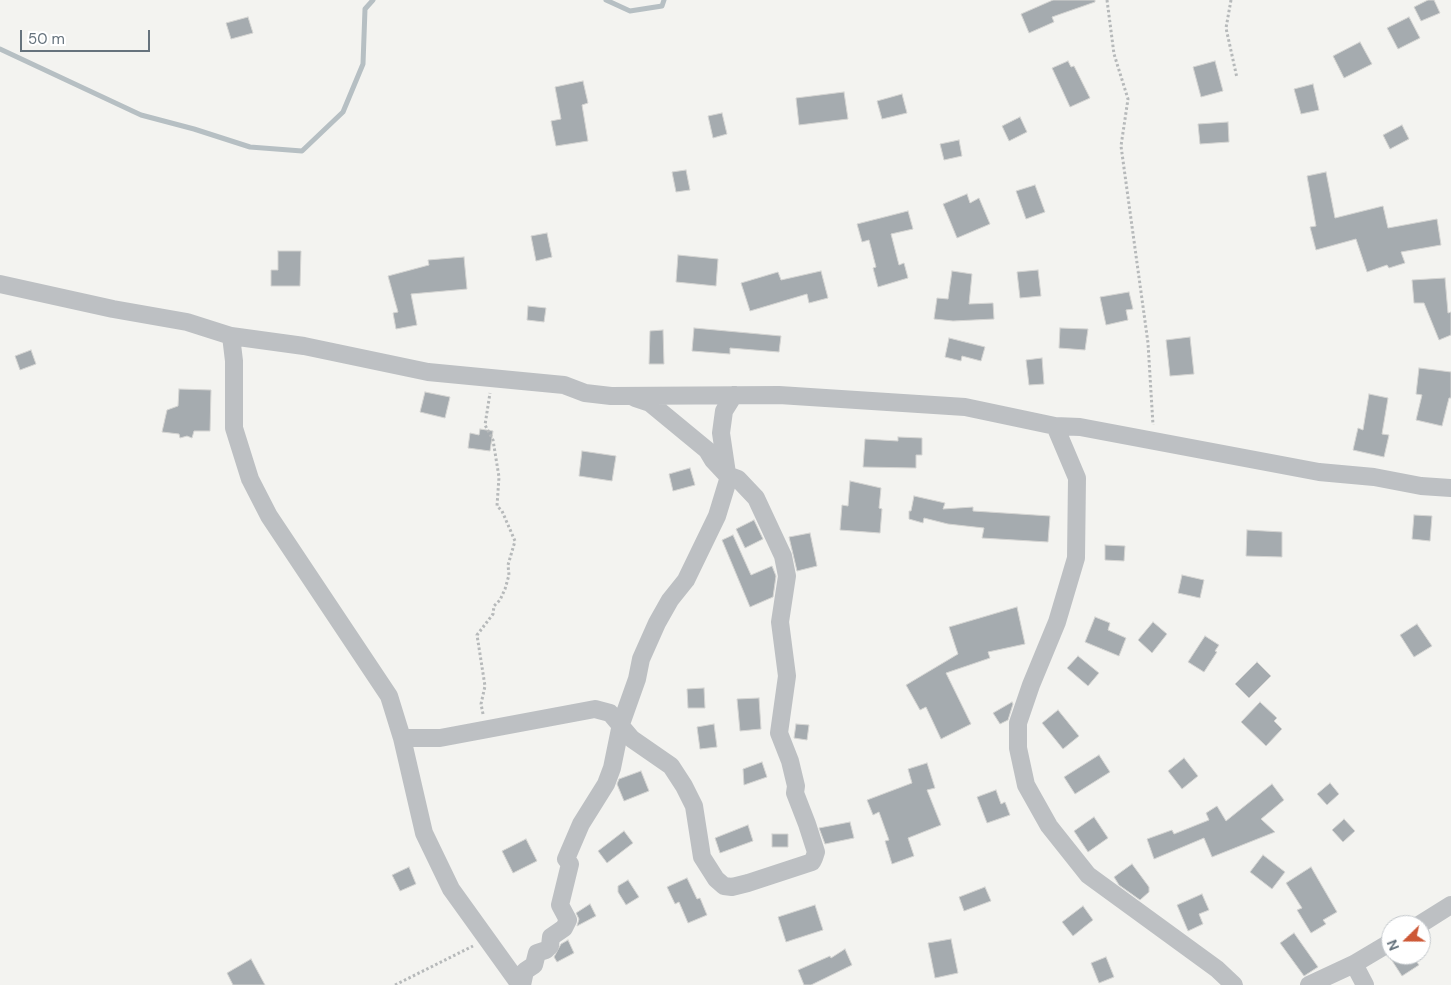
<!DOCTYPE html>
<html>
<head>
<meta charset="utf-8">
<style>
  body { margin:0 }
  #map { position:relative; width:1451px; height:985px; overflow:hidden; background:#f3f3f0; font-family:"DM Sans",sans-serif }
  canvas { display:block }
  .north { position:absolute; left:1381px; top:915px; width:50px; height:50px; box-sizing:border-box; background:#fff; border:1px solid #c2c7cb; border-radius:50%; rotate:248deg; font-size:14px; font-weight:700; line-height:20px; text-align:center; color:#66737d }
  .north::after { content:''; display:block; margin:auto; width:18px; height:22px; background:#cd5836; clip-path:polygon(50% 0,100% 100%,50% 72%,0 100%) }
  .scale { position:absolute; left:20px; top:30px; width:130px; height:22px; box-sizing:border-box; border:2px solid #66737d; border-top:0; padding-left:6px; font-size:15px; line-height:18px; white-space:nowrap; color:#66737d; -webkit-text-stroke:4px #fff; paint-order:stroke }
</style>
</head>
<body>
<div id="map">
<canvas width="1451" height="985"></canvas>
<div class="north">N</div>
<div class="scale">50 m</div>
</div>
<script>
const c = document.querySelector('canvas').getContext('2d');
c.lineJoin = 'round';
const toPath = rows => new Path2D(rows.map(r => 'M' + r).join(''));
function strokePath(path, color, width, dash) { c.strokeStyle = color; c.lineWidth = width; c.lineCap = dash ? 'butt' : 'round'; c.setLineDash(dash || []); c.stroke(path); }
function fill(path, color) { c.fillStyle = color; c.fill(path, 'evenodd'); }
strokePath(toPath([
  [606,0,630,11,662,6,664,0],
  [0,49,141,115,194,129,250,147,302,151,343,112,363,64,365,9,373,0]
]), '#b6bfc3', 5);
const building = toPath([
  [1053,0,1095,0,1095,2,1052,17,1054,22,1029,33,1021,14,1053,0],
  [1428,0,1434,0,1440,13,1421,21,1414,7,1428,0],
  [248,17,253,33,231,39,226,23,248,17],
  [1409,17,1420,38,1398,49,1387,28,1409,17],
  [1360,42,1372,64,1344,78,1333,56,1360,42],
  [1068,61,1071,67,1074,66,1090,98,1070,107,1052,68,1068,61],
  [1215,61,1223,91,1201,97,1193,67,1215,61],
  [583,81,588,103,582,105,588,141,556,146,551,121,561,119,555,87,583,81],
  [1313,84,1319,110,1301,114,1294,89,1313,84],
  [844,92,848,119,799,125,796,98,844,92],
  [902,94,907,113,882,119,877,101,902,94],
  [722,113,727,134,713,138,708,116,722,113],
  [1020,117,1027,132,1009,141,1002,126,1020,117],
  [1228,122,1229,142,1200,144,1198,124,1228,122],
  [1402,125,1409,139,1390,149,1383,135,1402,125],
  [959,140,962,156,944,160,940,144,959,140],
  [686,170,690,190,676,192,672,172,686,170],
  [1326,172,1335,218,1383,206,1388,228,1437,219,1441,245,1401,252,1405,263,1389,268,1387,265,1367,272,1356,239,1316,250,1310,227,1316,226,1307,176,1326,172],
  [1035,185,1045,212,1026,219,1016,191,1035,185],
  [967,194,970,203,979,198,990,224,957,238,943,204,967,194],
  [908,211,913,229,891,234,899,265,904,263,908,278,878,287,873,268,876,267,869,240,862,242,857,224,908,211],
  [547,233,552,257,536,261,531,236,547,233],
  [278,251,301,251,300,286,271,286,271,270,278,270,278,251],
  [678,255,718,259,716,286,676,282,678,255],
  [464,257,467,289,411,294,417,325,396,329,393,313,398,312,388,276,429,265,428,260,464,257],
  [1038,270,1041,296,1020,298,1017,272,1038,270],
  [821,271,828,298,809,303,807,294,750,311,741,283,778,272,781,280,821,271],
  [952,271,972,274,969,304,993,303,994,319,953,321,934,319,937,298,948,299,952,271],
  [1445,278,1448,313,1451,312,1451,335,1439,340,1424,303,1414,303,1412,280,1445,278],
  [1129,292,1133,309,1126,310,1128,320,1106,325,1100,297,1129,292],
  [528,306,546,308,544,322,527,320,528,306],
  [694,328,781,336,779,352,730,348,730,354,692,351,694,328],
  [1060,328,1088,329,1085,350,1059,348,1060,328],
  [663,330,664,364,649,364,650,331,663,330],
  [1190,337,1194,374,1170,376,1166,340,1190,337],
  [949,338,985,347,981,361,962,356,961,361,945,357,949,338],
  [31,350,36,364,20,370,15,356,31,350],
  [1042,358,1044,384,1029,385,1026,360,1042,358],
  [1419,368,1451,372,1451,398,1449,398,1442,426,1416,420,1422,395,1416,394,1419,368],
  [179,389,211,390,210,431,194,431,192,438,187,436,180,438,179,434,162,432,167,410,178,406,179,389],
  [425,392,450,397,445,418,420,412,425,392],
  [1369,394,1388,398,1382,434,1389,435,1384,457,1353,450,1358,428,1363,430,1369,394],
  [480,429,493,431,490,451,468,448,470,433,479,435,480,429],
  [898,437,922,438,922,455,916,455,916,468,863,467,865,439,898,441,898,437],
  [582,451,616,456,612,481,579,476,582,451],
  [690,468,695,485,673,491,669,474,690,468],
  [850,481,881,488,879,508,882,509,880,533,840,530,842,505,848,506,850,481],
  [914,496,945,503,943,509,973,507,973,511,1050,516,1048,542,982,538,984,528,948,524,924,518,923,523,909,519,909,511,911,511,914,496],
  [1414,515,1432,516,1430,541,1412,539,1414,515],
  [754,520,763,539,745,548,736,529,754,520],
  [1247,530,1282,532,1282,557,1246,556,1247,530],
  [810,533,817,566,797,571,789,537,810,533],
  [733,535,751,575,772,566,776,576,773,597,750,607,722,540,733,535],
  [1105,545,1125,546,1124,561,1105,560,1105,545],
  [1182,575,1204,580,1200,598,1178,593,1182,575],
  [1017,607,1025,644,988,652,990,658,946,673,971,724,941,739,926,707,920,710,906,685,958,654,949,627,1017,607],
  [1095,617,1110,623,1108,630,1126,638,1119,656,1085,642,1095,617],
  [1153,622,1167,634,1152,653,1138,640,1153,622],
  [1417,624,1432,646,1414,657,1400,635,1417,624],
  [1205,636,1219,645,1215,651,1217,652,1204,672,1188,662,1205,636],
  [1078,656,1099,673,1088,686,1067,668,1078,656],
  [1257,662,1271,676,1249,698,1235,684,1257,662],
  [704,688,705,708,688,708,687,689,704,688],
  [759,698,761,729,740,731,737,699,759,698],
  [1012,702,1013,704,1008,720,1000,724,993,713,1012,702],
  [1260,702,1277,718,1274,721,1282,729,1266,746,1241,722,1260,702],
  [1058,710,1079,736,1063,749,1042,723,1058,710],
  [714,724,717,747,700,749,697,727,714,724],
  [796,724,809,725,807,740,794,738,796,724],
  [1099,755,1110,772,1075,794,1064,777,1099,755],
  [1184,758,1198,776,1182,789,1168,771,1184,758],
  [762,762,767,777,744,785,743,769,762,762],
  [927,763,935,788,927,790,941,825,908,838,914,856,892,864,885,841,889,840,879,812,873,815,867,800,912,783,908,769,927,763],
  [641,771,649,791,624,801,617,784,619,779,641,771],
  [1330,783,1339,794,1327,805,1317,794,1330,783],
  [1272,784,1284,800,1261,819,1275,832,1212,857,1204,838,1154,859,1147,839,1172,830,1174,834,1209,820,1206,813,1217,806,1226,821,1272,784],
  [996,790,1001,804,1005,802,1010,815,987,823,977,797,996,790],
  [1094,817,1108,838,1088,852,1074,831,1094,817],
  [1344,819,1355,831,1343,842,1332,830,1344,819],
  [850,822,854,838,825,844,819,828,850,822],
  [748,825,753,841,720,853,715,838,748,825],
  [624,831,633,843,607,863,598,851,624,831],
  [772,834,788,834,788,847,772,847,772,834],
  [526,839,537,861,513,873,502,851,526,839],
  [1263,855,1285,872,1272,889,1250,872,1263,855],
  [1132,864,1149,887,1149,892,1140,900,1119,885,1114,877,1132,864],
  [409,867,416,884,400,891,392,875,409,867],
  [1311,867,1337,912,1323,920,1326,924,1311,933,1297,910,1302,908,1286,883,1311,867],
  [687,878,697,899,700,898,707,915,688,923,679,902,675,904,667,887,687,878],
  [628,880,639,897,626,905,618,892,618,886,628,880],
  [985,887,991,901,964,911,959,897,985,887],
  [1202,894,1209,910,1199,914,1203,924,1188,931,1177,905,1202,894],
  [590,904,596,916,577,926,579,919,576,913,590,904],
  [815,905,823,930,786,942,778,917,815,905],
  [1083,906,1093,920,1073,936,1062,922,1083,906],
  [1294,933,1318,967,1304,976,1280,943,1294,933],
  [951,939,958,973,935,978,928,943,951,939],
  [568,940,574,953,557,962,554,957,561,944,568,940],
  [845,949,852,965,811,985,804,985,798,970,830,956,831,958,845,949],
  [1391,955,1412,955,1419,965,1402,976,1389,956,1391,955],
  [1106,957,1114,977,1099,983,1091,963,1106,957],
  [251,959,265,985,233,985,227,973,251,959]
]);
fill(building, '#a5abaf');
strokePath(building, '#d4d4d2', 1);
strokePath(toPath([
  [1107,0,1114,54,1128,99,1121,146,1148,343,1153,425],
  [1231,0,1226,28,1237,78],
  [483,714,481,704,485,686,477,635,493,614,494,606,500,600,505,589,509,575,508,565,515,541,502,511,497,506,499,477,493,440,485,425,490,393],
  [395,985,473,946]
]), '#b6b9ba', 3, [2.5, 2.5]);
strokePath(toPath([
  [0,284,113,309,187,322,231,336,234,361,234,428,250,479,269,516,389,696,402,738,424,833,451,889,520,985],
  [231,336,304,346,428,372,564,385,585,393,611,396,779,395,965,407,1055,426,1080,427,1319,472,1374,477,1421,486,1451,488],
  [1055,426,1077,478,1076,558,1057,622,1031,685,1018,723,1018,748,1026,785,1049,826,1088,875,1217,969,1234,985],
  [402,738,440,738,595,709,610,713,632,739,671,766,684,786,694,806,702,857,716,879,724,886,732,887,748,883,812,862,814,858,816,852,807,824,795,793,796,786,790,761,779,733,787,676,780,622,787,576,783,556,756,498,738,479,727,475,713,460,707,450,650,403,635,398],
  [1419,925,1451,905],
  [1354,964,1365,985],
  [522,985,525,971,534,965,537,953,546,950,550,946,551,937,564,928,568,920,560,905,570,864,566,859,581,824,606,784,612,768,621,724,637,679,641,659,657,623,670,600,686,580,717,516,728,480,721,433,724,411,734,395],
  [1309,985,1354,964,1391,942]
]), '#bdc0c3', 18);
</script>
</body>
</html>
